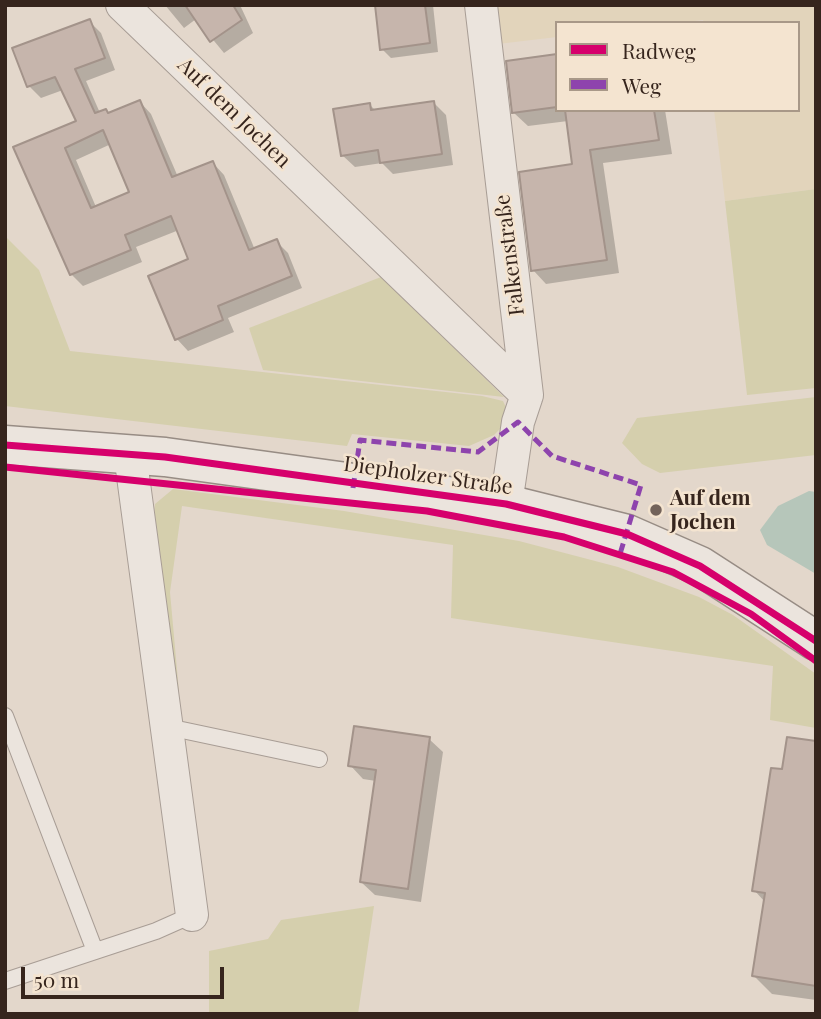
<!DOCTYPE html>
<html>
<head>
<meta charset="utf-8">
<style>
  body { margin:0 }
  #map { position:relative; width:821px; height:1019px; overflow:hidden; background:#e3d7cb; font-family:"Playfair Display",serif }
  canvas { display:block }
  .frame { position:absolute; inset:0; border:7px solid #36251d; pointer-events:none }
  .legend { position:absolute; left:555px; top:21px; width:245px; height:91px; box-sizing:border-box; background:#f4e4d0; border:2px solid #a89888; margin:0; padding:9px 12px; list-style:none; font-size:21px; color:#36251d }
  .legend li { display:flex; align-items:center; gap:14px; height:35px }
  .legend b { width:35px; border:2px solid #a89888 }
  .scale { position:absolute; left:21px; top:967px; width:203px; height:32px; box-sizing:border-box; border:4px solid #36251d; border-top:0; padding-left:9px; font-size:21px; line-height:24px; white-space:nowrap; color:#36251d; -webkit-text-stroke:5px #f4e4d0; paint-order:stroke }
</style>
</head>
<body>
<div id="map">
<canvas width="821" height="1019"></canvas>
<div class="frame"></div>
<ul class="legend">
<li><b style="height:9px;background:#d6006c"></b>Radweg</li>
<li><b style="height:9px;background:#8e44ad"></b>Weg</li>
</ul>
<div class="scale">50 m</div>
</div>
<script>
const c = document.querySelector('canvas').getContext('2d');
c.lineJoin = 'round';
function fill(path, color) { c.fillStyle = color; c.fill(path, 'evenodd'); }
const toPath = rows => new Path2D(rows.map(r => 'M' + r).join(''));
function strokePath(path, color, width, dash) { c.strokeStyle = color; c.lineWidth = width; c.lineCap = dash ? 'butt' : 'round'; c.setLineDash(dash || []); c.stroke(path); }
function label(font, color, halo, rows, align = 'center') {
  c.font = font + ' "Playfair Display",serif'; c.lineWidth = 5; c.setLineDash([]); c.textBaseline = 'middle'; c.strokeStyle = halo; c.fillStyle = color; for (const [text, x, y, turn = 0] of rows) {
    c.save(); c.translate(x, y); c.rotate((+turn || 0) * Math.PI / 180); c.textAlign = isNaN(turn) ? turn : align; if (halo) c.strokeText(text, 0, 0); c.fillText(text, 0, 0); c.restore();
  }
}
fill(toPath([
  [494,5,816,5,816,189,725,201,714,110,798,110,798,23,704,23,703,20,678,23,557,23,557,37,498,44]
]), '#e2d4bb');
fill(toPath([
  [816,189,816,388,747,395,725,201],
  [5,236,39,270,70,351,482,396,503,401,511,418,494,435,469,446,352,434,347,446,5,406],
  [381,277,504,397,263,370,249,328],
  [816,397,816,455,660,473,642,464,622,443,637,418],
  [173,489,344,511,519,541,618,567,699,597,733,615,816,674,816,728,770,720,773,666,451,618,453,545,182,506,170,592,179,692,175,692,153,521,155,504],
  [374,906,358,1014,209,1014,209,951,268,939,281,920]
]), '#d5cfad');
fill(toPath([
  [809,491,816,492,816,574,767,545,760,530,778,506]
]), '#b6c6ba');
fill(toPath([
  [165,5,240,5,253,33,224,53,196,19,184,28],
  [377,5,433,5,438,52,391,58,382,49],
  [89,21,101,33,115,70,86,81,100,113,110,115,140,102,151,114,178,177,213,163,224,175,255,250,276,241,288,253,302,288,228,318,234,332,188,351,177,339,191,260,179,230,136,247,142,262,83,286,71,274,16,148,78,122,63,90,41,98,29,86,15,49],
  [111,144,131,193,96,207,76,160],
  [557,56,557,110,665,110,672,154,603,163,619,273,546,284,533,270,574,166,568,121,528,126,514,113],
  [434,103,446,115,453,165,393,174,382,163,355,167,342,155,370,105,376,111],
  [429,739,443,752,421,902,375,895,361,882,376,781,363,779,350,765],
  [816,743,816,1000,772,994,754,976,765,902,754,890,784,771]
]), '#0003');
const building = toPath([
  [185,5,233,5,242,20,210,42,185,5],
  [375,5,425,5,430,43,380,50,375,5],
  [90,19,105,58,75,69,95,113,106,109,108,113,140,100,172,177,213,161,249,250,277,239,292,276,218,306,223,320,175,340,148,276,188,259,171,216,125,235,131,250,70,275,13,147,76,121,55,77,27,87,12,48,90,19],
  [103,130,129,192,91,208,65,148,103,130],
  [557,54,557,107,512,113,506,61,557,54],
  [434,101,442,154,380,163,378,150,341,156,333,109,370,103,371,110,434,101],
  [565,110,654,110,659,140,590,150,607,260,531,271,519,172,572,164,565,110],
  [354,726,430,737,408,889,360,882,376,770,348,766,354,726],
  [787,737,816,741,816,986,752,976,765,893,752,891,771,768,782,769,787,737]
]);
fill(building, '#c6b5ac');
strokePath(building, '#a3938a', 2);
const lane = toPath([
  [5,716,95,951],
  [167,730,182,730,319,759],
  [5,981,156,931,192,915]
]);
const street = toPath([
  [122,5,527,395],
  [481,5,527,395,518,422,506,504],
  [130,454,192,915]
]);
const secondary = toPath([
  [5,445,165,457,506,504,627,534,700,566,816,641]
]);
strokePath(lane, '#a89d95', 18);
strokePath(street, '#a89d95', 34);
strokePath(secondary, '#978c84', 41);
strokePath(lane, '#ebe4dd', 16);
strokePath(street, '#ebe4dd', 32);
strokePath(secondary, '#ebe4dd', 38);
strokePath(toPath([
  [353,488,360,440,478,452,518,422,552,456,641,485,620,554]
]), '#8e44ad', 5, [10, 5]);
strokePath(toPath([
  [5,445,165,457,506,504,627,534,700,566,816,641],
  [5,467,427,511,564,537,673,572,751,614,816,661]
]), '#d6006c', 7);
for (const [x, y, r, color] of [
  [656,510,7,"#73635a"]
]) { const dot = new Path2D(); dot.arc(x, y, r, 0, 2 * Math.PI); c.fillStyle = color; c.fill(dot); strokePath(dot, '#f4e4d0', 2.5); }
label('21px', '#36251d', '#f4e4d0', [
  ["Auf dem Jochen",234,113,44],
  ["Falkenstraße",510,255,-97],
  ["Diepholzer Straße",428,476,8]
]);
label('bold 21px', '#36251d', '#f4e4d0', [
  ["Auf dem",670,498],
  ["Jochen",670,522]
], 'left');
</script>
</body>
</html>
